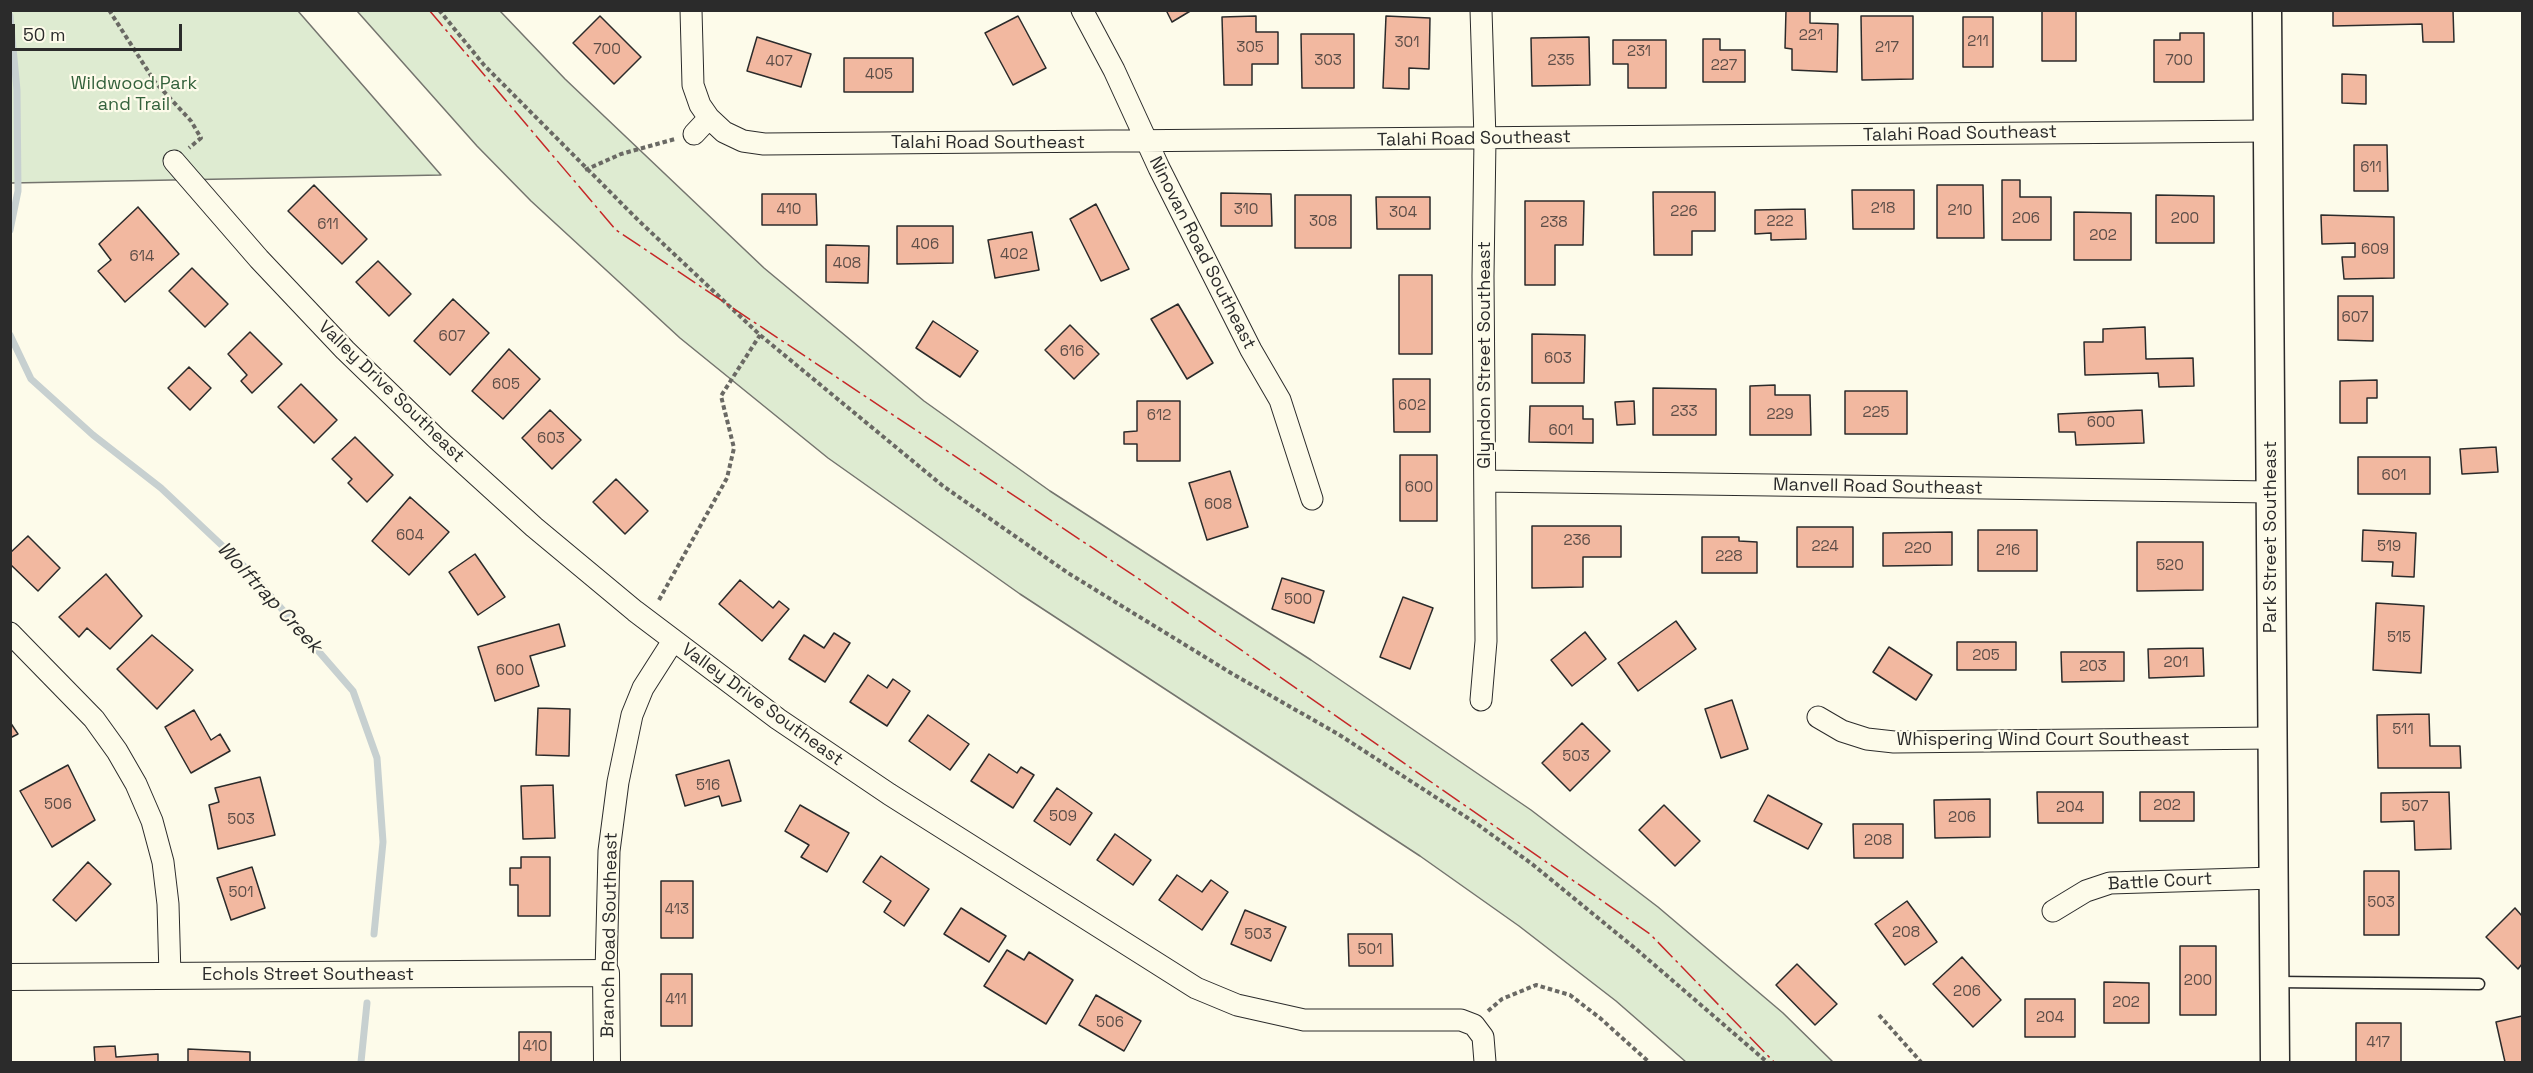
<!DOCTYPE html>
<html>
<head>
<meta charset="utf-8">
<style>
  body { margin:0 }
  #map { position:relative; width:2533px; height:1073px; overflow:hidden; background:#fdfbea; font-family:"Space Grotesk",sans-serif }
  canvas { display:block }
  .frame { position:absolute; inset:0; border:12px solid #2b2b2b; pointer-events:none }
  .scale { position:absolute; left:12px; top:24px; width:170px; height:27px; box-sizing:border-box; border:3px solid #2b2b2b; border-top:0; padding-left:8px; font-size:18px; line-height:21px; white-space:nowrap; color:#2b2b2b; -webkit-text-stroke:4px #fdfbea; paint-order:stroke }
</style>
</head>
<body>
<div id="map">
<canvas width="2533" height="1073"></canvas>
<div class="frame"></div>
<div class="scale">50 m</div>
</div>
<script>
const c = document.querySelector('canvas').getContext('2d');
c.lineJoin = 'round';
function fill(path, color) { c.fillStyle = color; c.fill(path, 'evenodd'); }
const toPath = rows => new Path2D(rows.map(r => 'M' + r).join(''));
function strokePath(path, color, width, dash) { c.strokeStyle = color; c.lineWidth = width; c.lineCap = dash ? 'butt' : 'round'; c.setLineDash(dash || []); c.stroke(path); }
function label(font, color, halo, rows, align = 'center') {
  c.font = font + ' "Space Grotesk",sans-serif'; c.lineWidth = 4.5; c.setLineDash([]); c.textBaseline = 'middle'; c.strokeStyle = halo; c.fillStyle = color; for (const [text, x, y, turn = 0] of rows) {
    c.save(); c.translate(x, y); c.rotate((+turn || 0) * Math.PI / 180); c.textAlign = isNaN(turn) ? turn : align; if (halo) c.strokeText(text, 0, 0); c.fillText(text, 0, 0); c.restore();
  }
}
const green = toPath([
  [10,11,298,11,441,175,11,183,10,11],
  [357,11,500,11,565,79,764,268,924,401,1050,491,1311,660,1531,810,1658,907,1783,1013,1833,1062,1686,1062,1616,1001,1519,926,1420,856,1020,594,828,458,680,338,531,201,477,146,357,11]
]);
fill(green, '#deebd1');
strokePath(green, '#74746e', 1.5);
strokePath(toPath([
  [10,16,17,90,18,191,10,230],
  [10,335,31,379,93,435,161,488,248,570,353,691,377,758,383,842,374,934],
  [361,1062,367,1003]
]), '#c7d0d0', 7);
const building = toPath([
  [1166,10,1192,10,1172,22,1166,10],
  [1786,10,1810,10,1810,23,1838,24,1837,72,1792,70,1792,49,1785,48,1786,10],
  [2042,10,2076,10,2076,61,2042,61,2042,10],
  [2333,10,2453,10,2454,42,2423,42,2422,24,2333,26,2333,10],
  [600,16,641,57,614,84,573,43,600,16],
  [1018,16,1046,68,1013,85,985,33,1018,16],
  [1256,16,1256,32,1278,32,1278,64,1252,64,1252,85,1224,85,1222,17,1256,16],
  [1386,16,1430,18,1429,69,1409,68,1409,89,1383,88,1386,16],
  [1861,16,1913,16,1913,79,1862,80,1861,16],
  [1963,17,1993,17,1993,67,1963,67,1963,17],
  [2180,33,2204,33,2204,82,2154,82,2154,40,2180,40,2180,33],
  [1301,34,1354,34,1354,88,1302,88,1301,34],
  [757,37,811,54,801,87,747,71,757,37],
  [1589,37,1590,85,1532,86,1531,38,1589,37],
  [1703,39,1720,39,1720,50,1745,50,1745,82,1703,82,1703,39],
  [1613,40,1666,40,1666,88,1628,88,1628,64,1613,64,1613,40],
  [844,58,913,58,913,92,844,92,844,58],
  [2342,74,2366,75,2366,104,2342,103,2342,74],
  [2354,145,2387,145,2388,191,2354,191,2354,145],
  [2002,180,2020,180,2020,197,2051,197,2051,240,2002,240,2002,180],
  [314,185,367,239,342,264,288,211,314,185],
  [1937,185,1983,185,1984,238,1937,238,1937,185],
  [1852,190,1914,190,1914,229,1853,229,1852,190],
  [1653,192,1715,192,1715,231,1692,231,1692,255,1654,255,1653,192],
  [1221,193,1271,194,1272,226,1221,226,1221,193],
  [762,194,816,194,817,225,762,225,762,194],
  [1295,195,1351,195,1351,248,1295,248,1295,195],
  [2156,195,2214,196,2214,243,2156,243,2156,195],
  [1376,197,1430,197,1430,229,1377,229,1376,197],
  [1525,201,1584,201,1583,245,1555,245,1555,285,1525,285,1525,201],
  [1096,204,1129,269,1101,281,1070,219,1096,204],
  [138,207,179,254,125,302,98,271,111,260,99,244,138,207],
  [1805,209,1806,239,1771,240,1771,233,1755,234,1755,210,1805,209],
  [2074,212,2131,213,2131,260,2074,260,2074,212],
  [2321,215,2394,217,2394,278,2344,279,2342,257,2355,257,2355,243,2322,244,2321,215],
  [897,226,953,226,953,263,897,264,897,226],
  [1032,232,1039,270,995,278,988,240,1032,232],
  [826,245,869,246,868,283,826,282,826,245],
  [378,261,411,294,389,316,356,282,378,261],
  [192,268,228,304,205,327,169,291,192,268],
  [1399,275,1432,275,1432,354,1399,354,1399,275],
  [2338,296,2373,296,2373,341,2338,340,2338,296],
  [453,299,489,333,450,375,414,341,453,299],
  [1178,304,1213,363,1187,379,1151,319,1178,304],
  [933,321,978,351,960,377,916,348,933,321],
  [1070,325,1099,354,1074,379,1045,350,1070,325],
  [2145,327,2146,359,2193,358,2194,386,2159,387,2158,373,2085,375,2084,342,2103,342,2103,329,2145,327],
  [250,332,282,364,252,393,241,381,247,375,228,354,250,332],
  [1532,334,1585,335,1584,383,1532,383,1532,334],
  [509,349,540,379,503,419,472,391,509,349],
  [189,367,211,388,190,410,168,388,189,367],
  [1393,379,1430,379,1430,432,1394,432,1393,379],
  [2377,380,2377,398,2367,398,2367,423,2340,423,2340,381,2377,380],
  [301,384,337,420,314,443,278,407,301,384],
  [1775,385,1775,395,1810,395,1811,435,1750,435,1750,386,1775,385],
  [1653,388,1716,389,1716,435,1653,435,1653,388],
  [1845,391,1907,391,1907,434,1845,434,1845,391],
  [1137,401,1180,401,1180,461,1137,461,1137,444,1124,444,1124,432,1137,431,1137,401],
  [1634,401,1635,424,1617,425,1615,402,1634,401],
  [1530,406,1583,406,1583,419,1593,419,1593,443,1529,442,1530,406],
  [550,410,581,440,552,469,522,438,550,410],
  [2142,410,2144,443,2076,445,2075,432,2059,432,2058,414,2142,410],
  [355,437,393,475,367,502,348,483,352,479,332,459,355,437],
  [2496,447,2498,472,2462,474,2460,449,2496,447],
  [1400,455,1437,455,1437,521,1400,521,1400,455],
  [2358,457,2430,457,2430,494,2358,494,2358,457],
  [1230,471,1248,527,1207,540,1189,483,1230,471],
  [616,479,648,511,625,534,593,502,616,479],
  [410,497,449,532,409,575,372,541,410,497],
  [1532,526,1621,526,1621,557,1583,557,1583,587,1532,588,1532,526],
  [1797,527,1853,527,1853,567,1797,567,1797,527],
  [1978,530,2037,530,2037,571,1978,571,1978,530],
  [2363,530,2416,533,2414,577,2392,576,2393,562,2362,561,2363,530],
  [1952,532,1952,565,1883,566,1883,533,1952,532],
  [28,536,60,568,38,591,10,564,10,553,28,536],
  [1702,537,1739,537,1739,541,1757,542,1757,573,1702,573,1702,537],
  [2137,542,2203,542,2203,590,2137,591,2137,542],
  [475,554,505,597,478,615,449,572,475,554],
  [106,574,142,616,110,649,87,628,79,637,59,617,106,574],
  [1282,578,1324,591,1314,623,1272,609,1282,578],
  [740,580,773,608,779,601,789,609,762,641,719,604,740,580],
  [1403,597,1433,608,1410,669,1380,657,1403,597],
  [2376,603,2424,606,2421,673,2373,670,2376,603],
  [1676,621,1696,649,1638,691,1618,663,1676,621],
  [559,624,565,646,530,656,539,686,495,701,478,647,559,624],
  [1585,632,1606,659,1572,686,1551,660,1585,632],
  [834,633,850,643,825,682,789,659,804,635,824,648,834,633],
  [152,635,193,670,157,709,117,669,152,635],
  [1957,642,2016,642,2016,670,1957,670,1957,642],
  [1889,647,1932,675,1916,700,1873,672,1889,647],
  [2203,648,2204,676,2149,678,2148,649,2203,648],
  [2061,652,2124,652,2124,681,2062,682,2061,652],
  [868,675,887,688,893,679,910,691,887,726,850,702,868,675],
  [1732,700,1748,749,1721,758,1705,709,1732,700],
  [538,708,570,709,569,756,536,755,538,708],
  [194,710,211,740,220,734,230,751,191,773,165,727,194,710],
  [2429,714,2430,746,2460,746,2461,768,2378,768,2377,715,2429,714],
  [928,715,969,744,950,770,909,741,928,715],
  [10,722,18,734,10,738,10,722],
  [1582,723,1610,751,1570,791,1542,763,1582,723],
  [989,754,1017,773,1021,767,1034,775,1013,808,971,781,989,754],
  [729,760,741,801,722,806,719,796,685,806,676,775,729,760],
  [68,765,95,820,52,847,20,791,68,765],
  [260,777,275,835,218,849,209,805,219,802,215,788,260,777],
  [553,785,555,838,523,839,521,786,553,785],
  [1057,788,1092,813,1070,845,1034,821,1057,788],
  [2037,792,2103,792,2103,823,2038,823,2037,792],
  [2140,792,2194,792,2194,821,2140,821,2140,792],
  [2449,792,2451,849,2415,850,2414,821,2381,822,2381,793,2449,792],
  [1768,795,1822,824,1808,849,1754,821,1768,795],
  [1990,799,1990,837,1935,838,1934,800,1990,799],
  [800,805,849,833,827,872,801,857,809,845,785,831,800,805],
  [1664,805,1700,841,1675,866,1639,830,1664,805],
  [1853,824,1903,824,1903,858,1854,858,1853,824],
  [1115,834,1151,860,1133,885,1097,860,1115,834],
  [881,856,929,889,904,926,884,912,891,901,863,882,881,856],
  [521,857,550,857,550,916,518,916,518,885,510,885,510,868,521,868,521,857],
  [88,862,111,884,76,921,53,900,88,862],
  [252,867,265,908,231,920,217,878,252,867],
  [2364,871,2399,871,2399,935,2364,935,2364,871],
  [1177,875,1202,892,1211,880,1228,892,1202,930,1159,900,1177,875],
  [661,881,693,881,693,938,661,938,661,881],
  [1907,901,1937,942,1905,965,1875,924,1907,901],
  [961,908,1006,936,989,962,944,934,961,908],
  [2515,908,2522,916,2522,964,2518,969,2486,937,2515,908],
  [1245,910,1286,927,1271,961,1231,944,1245,910],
  [1348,934,1392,934,1393,966,1349,966,1348,934],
  [2180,946,2216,946,2216,1015,2180,1015,2180,946],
  [1007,950,1024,960,1029,952,1073,980,1046,1024,984,986,1007,950],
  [1962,957,2001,1000,1973,1027,1933,984,1962,957],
  [1797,964,1837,1004,1815,1025,1776,985,1797,964],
  [661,974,692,974,692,1026,661,1026,661,974],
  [2104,982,2149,983,2149,1023,2104,1023,2104,982],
  [1096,995,1141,1021,1124,1051,1079,1025,1096,995],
  [2025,999,2075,999,2075,1037,2025,1037,2025,999],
  [2522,1016,2522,1062,2505,1062,2496,1022,2522,1016],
  [2356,1023,2401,1023,2401,1062,2356,1062,2356,1023],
  [519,1032,551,1032,551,1062,519,1062,519,1032],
  [115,1046,116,1057,158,1054,158,1062,95,1062,94,1047,115,1046],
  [188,1049,250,1052,250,1062,188,1062,188,1049]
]);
fill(building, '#f2b8a0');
strokePath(building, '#2b2b2b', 1.5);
const service = toPath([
  [2275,982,2479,984]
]);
const minor = toPath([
  [691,10,693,85,700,105,709,118,724,132,743,141,764,144,2269,131],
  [1082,10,1114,70,1159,168,1251,350,1280,400,1312,499],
  [694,134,709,118],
  [174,161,259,259,345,350,436,438,534,527,635,611,778,719,889,794,1196,988,1237,1005,1304,1020,1461,1020,1474,1025,1483,1037,1485,1062],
  [1485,481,2271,492],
  [10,633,94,719,117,751,136,784,152,821,163,862,168,904,170,976],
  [1481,700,1486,641,1483,276,1485,139,1481,10],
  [1818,717,1842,731,1867,739,1894,742,2272,738],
  [2053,911,2086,891,2110,883,2274,878],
  [606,973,609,851,618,782,632,715,643,688,673,641]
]);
const tertiary = toPath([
  [10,977,606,973,607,1062]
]);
const secondary = toPath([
  [2267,10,2275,1062]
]);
strokePath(service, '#2b2b2b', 13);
strokePath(minor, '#2b2b2b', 23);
strokePath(tertiary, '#2b2b2b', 28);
strokePath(secondary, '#2b2b2b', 31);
strokePath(toPath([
  [109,10,155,82,191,121,201,138,189,148],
  [439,10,484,65,639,221,760,335,943,486,1068,573,1231,673,1338,734,1477,824,1532,864,1636,949,1767,1062],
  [585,170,621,154,675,139],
  [659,600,727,478,734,448,721,396,760,335],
  [1488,1011,1502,999,1536,985,1570,995,1600,1018,1649,1062],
  [1879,1015,1921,1062]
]), '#6a6964', 4, [4.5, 3]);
strokePath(service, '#fdfbea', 10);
strokePath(minor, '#fdfbea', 21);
strokePath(tertiary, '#fdfbea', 26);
strokePath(secondary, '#fdfbea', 28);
strokePath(toPath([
  [429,10,616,230,1136,577,1650,934,1774,1062]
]), '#c62828', 1.5, [21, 4.5, 3, 4.5]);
label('15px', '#5d4e48', null, [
  ["221",1811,36],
  ["211",1978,42],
  ["301",1407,43],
  ["305",1250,48],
  ["217",1887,48],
  ["700",607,50],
  ["231",1639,52],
  ["303",1328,61],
  ["235",1561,61],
  ["700",2179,61],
  ["407",779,62],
  ["227",1724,66],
  ["405",879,75],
  ["611",2371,168],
  ["218",1883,209],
  ["410",789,210],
  ["310",1246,210],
  ["210",1960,211],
  ["226",1684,212],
  ["304",1403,213],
  ["206",2026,219],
  ["200",2185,219],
  ["308",1323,222],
  ["222",1780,222],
  ["238",1554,223],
  ["611",328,225],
  ["202",2103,236],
  ["406",925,245],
  ["609",2375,250],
  ["402",1014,255],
  ["614",142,257],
  ["408",847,264],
  ["607",2355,318],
  ["607",452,337],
  ["616",1072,352],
  ["603",1558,359],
  ["605",506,385],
  ["602",1412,406],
  ["233",1684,412],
  ["225",1876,413],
  ["229",1780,415],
  ["612",1159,416],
  ["600",2101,423],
  ["601",1561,431],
  ["603",551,439],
  ["601",2394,476],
  ["600",1419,488],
  ["608",1218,505],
  ["604",410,536],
  ["236",1577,541],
  ["224",1825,547],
  ["519",2389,547],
  ["220",1918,549],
  ["216",2008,551],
  ["228",1729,557],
  ["520",2170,566],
  ["500",1298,600],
  ["515",2399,638],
  ["205",1986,656],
  ["201",2176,663],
  ["203",2093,667],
  ["600",510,671],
  ["511",2403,730],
  ["503",1576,757],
  ["516",708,786],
  ["506",58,805],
  ["202",2167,806],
  ["507",2415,807],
  ["204",2070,808],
  ["509",1063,817],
  ["206",1962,818],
  ["503",241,820],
  ["208",1878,841],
  ["501",241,893],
  ["503",2381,903],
  ["413",677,910],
  ["208",1906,933],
  ["503",1258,935],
  ["501",1370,950],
  ["200",2198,981],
  ["206",1967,992],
  ["411",676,1000],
  ["202",2126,1003],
  ["204",2050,1018],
  ["506",1110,1023],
  ["417",2378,1043],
  ["410",535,1047]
]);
label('18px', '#34623c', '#fdfbea', [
  ["Wildwood Park",134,84],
  ["and Trail",134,105]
]);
label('18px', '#2b2b2b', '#fdfbea', [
  ["Talahi Road Southeast",1960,134,-1],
  ["Talahi Road Southeast",1474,139,-1],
  ["Talahi Road Southeast",988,143],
  ["Ninovan Road Southeast",1202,253,63],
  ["Glyndon Street Southeast",1485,355,-90],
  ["Valley Drive Southeast",391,392,44],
  ["Manvell Road Southeast",1878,487,1],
  ["Park Street Southeast",2271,537,-90],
  ["Valley Drive Southeast",762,705,36],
  ["Whispering Wind Court Southeast",2043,740],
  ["Battle Court",2160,882,-3],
  ["Branch Road Southeast",610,935,-89],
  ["Echols Street Southeast",308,975]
]);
label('italic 20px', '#2b2b2b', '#fdfbea', [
  ["Wolftrap Creek",269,598,47]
]);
</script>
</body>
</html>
